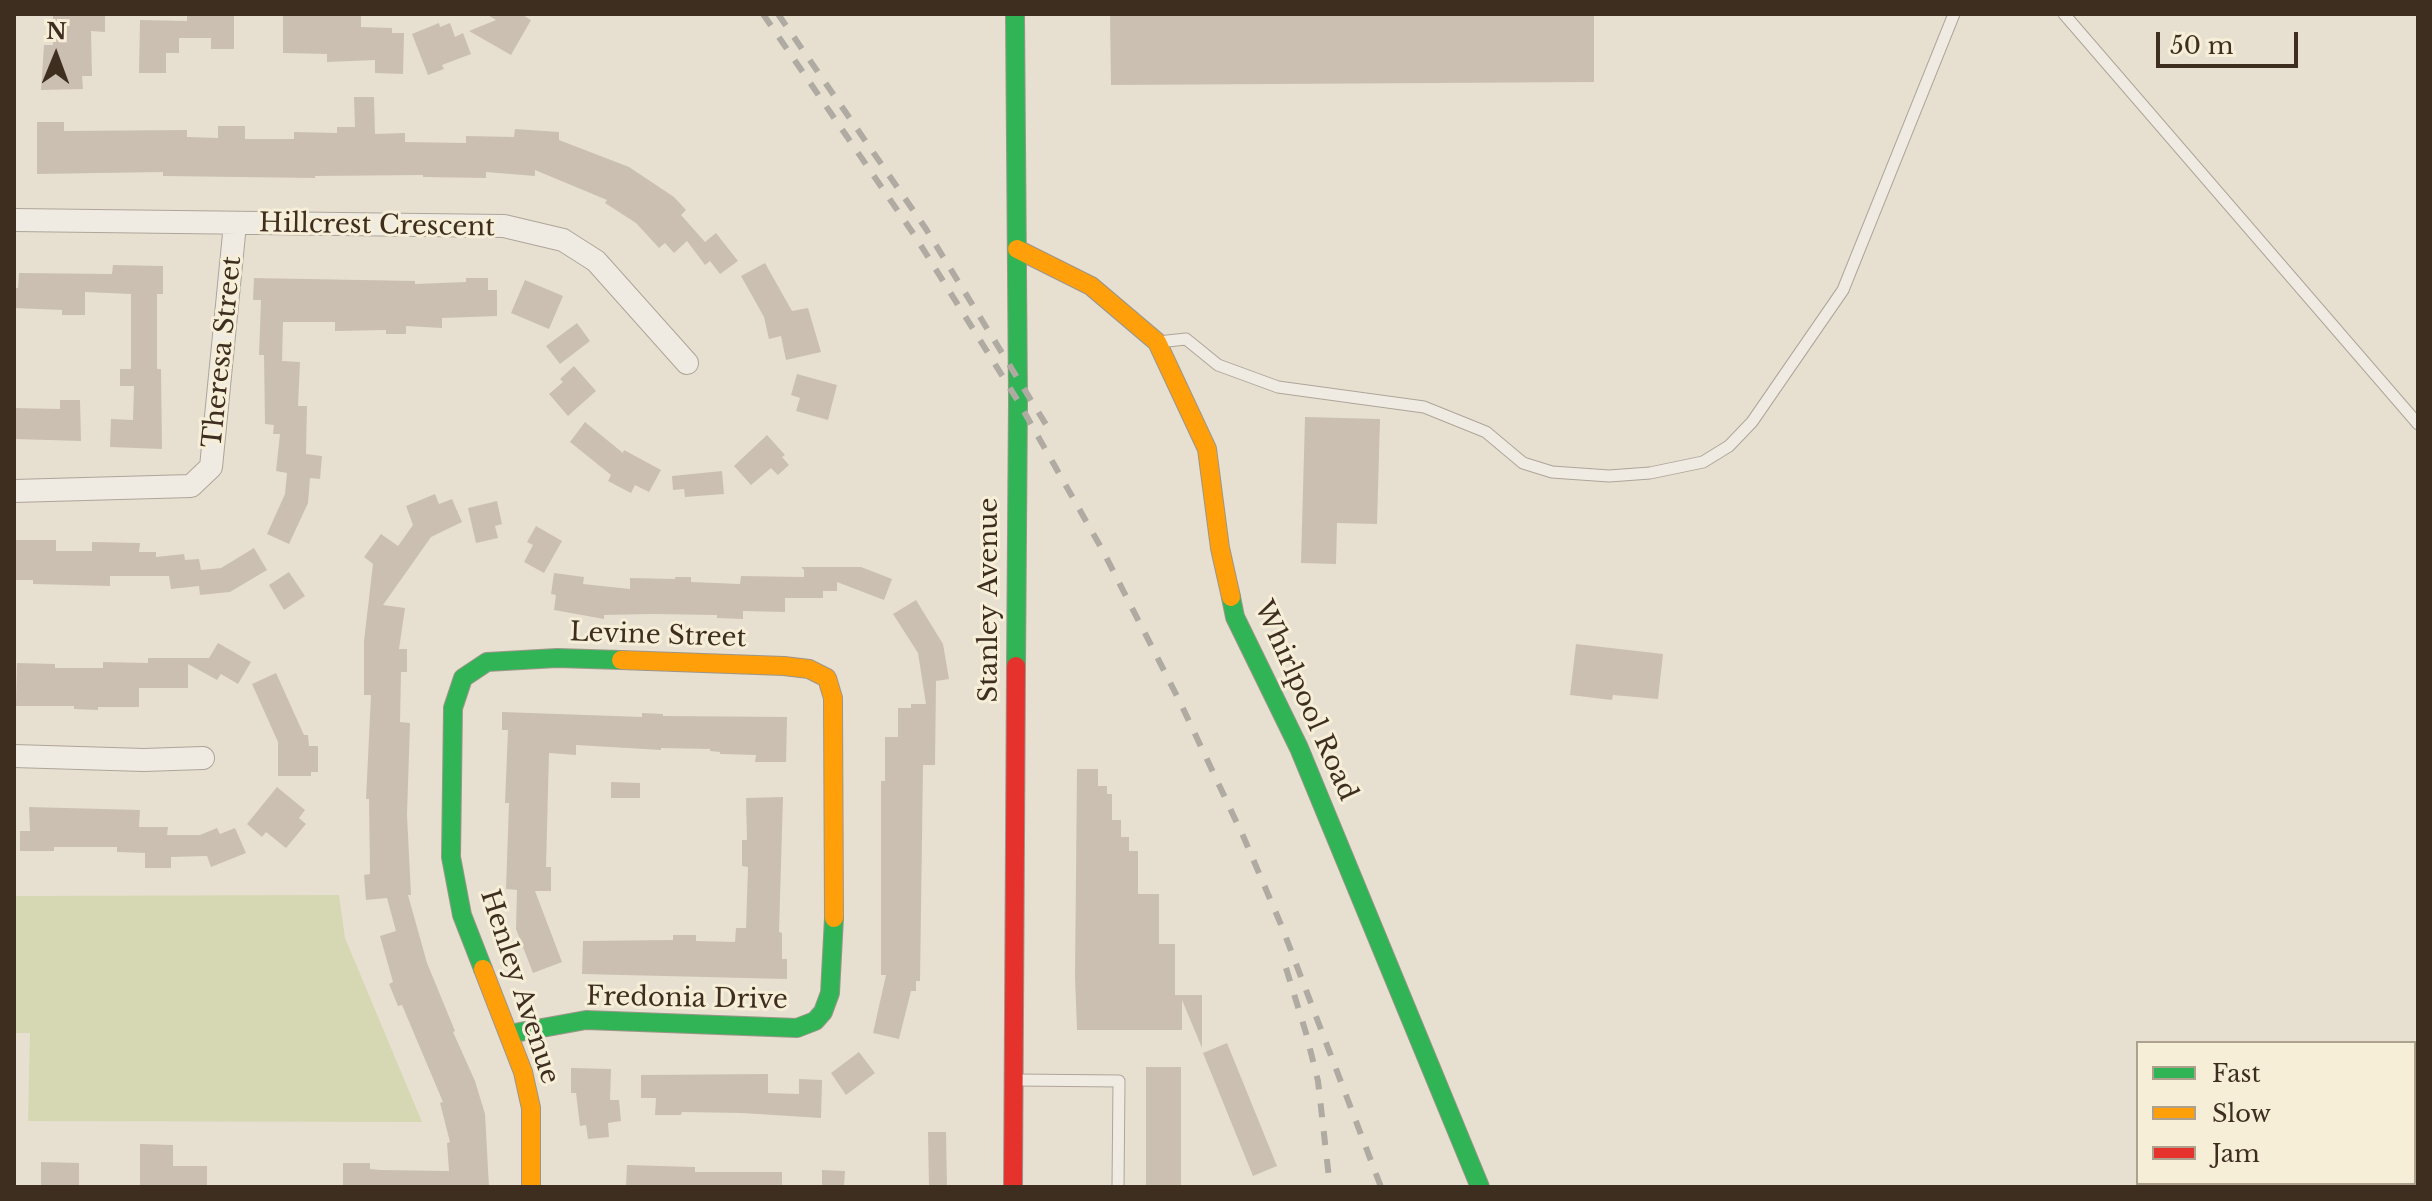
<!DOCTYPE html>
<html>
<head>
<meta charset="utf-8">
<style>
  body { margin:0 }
  #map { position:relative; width:2432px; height:1201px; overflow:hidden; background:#e7e0d1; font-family:"Libre Baskerville",serif }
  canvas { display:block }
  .frame { position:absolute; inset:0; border:16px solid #3d2e20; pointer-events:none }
  .legend { position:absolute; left:2136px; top:1041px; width:280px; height:144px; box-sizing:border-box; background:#f7eed8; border:2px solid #ada18e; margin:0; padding:10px 14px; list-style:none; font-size:24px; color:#3d2e20 }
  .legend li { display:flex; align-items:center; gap:16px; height:40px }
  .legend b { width:40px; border:2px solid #ada18e }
  .north { position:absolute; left:16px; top:16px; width:80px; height:80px; -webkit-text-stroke:6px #f7eed8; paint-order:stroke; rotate:1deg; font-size:22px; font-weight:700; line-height:32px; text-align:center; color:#3d2e20 }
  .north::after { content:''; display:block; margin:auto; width:28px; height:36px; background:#3d2e20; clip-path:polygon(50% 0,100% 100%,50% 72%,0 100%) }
  .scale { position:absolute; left:2156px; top:32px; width:142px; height:36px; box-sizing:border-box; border:4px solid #3d2e20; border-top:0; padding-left:10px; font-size:24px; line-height:28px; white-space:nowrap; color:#3d2e20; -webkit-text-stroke:6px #f7eed8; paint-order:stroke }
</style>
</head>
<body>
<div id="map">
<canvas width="2432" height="1201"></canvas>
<div class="frame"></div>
<ul class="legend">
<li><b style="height:10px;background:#30b455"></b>Fast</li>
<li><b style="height:10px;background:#ff9f0a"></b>Slow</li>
<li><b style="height:10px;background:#e5322d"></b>Jam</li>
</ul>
<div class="north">N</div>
<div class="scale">50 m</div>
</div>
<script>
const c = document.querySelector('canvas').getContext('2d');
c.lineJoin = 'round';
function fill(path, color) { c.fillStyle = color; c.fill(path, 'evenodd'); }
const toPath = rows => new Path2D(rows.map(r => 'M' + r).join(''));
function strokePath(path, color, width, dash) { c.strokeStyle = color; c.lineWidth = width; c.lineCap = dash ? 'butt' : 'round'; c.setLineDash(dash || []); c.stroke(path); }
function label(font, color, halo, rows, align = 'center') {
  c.font = font + ' "Libre Baskerville",serif'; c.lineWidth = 6; c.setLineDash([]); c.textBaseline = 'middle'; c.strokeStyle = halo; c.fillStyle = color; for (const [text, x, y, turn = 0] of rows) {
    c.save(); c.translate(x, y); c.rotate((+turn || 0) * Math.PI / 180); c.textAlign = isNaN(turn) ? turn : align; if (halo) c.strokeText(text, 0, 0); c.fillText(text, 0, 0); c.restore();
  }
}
fill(toPath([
  [339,895,345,938,422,1122,28,1121,30,1033,14,1033,14,896]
]), '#d6d7b3');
fill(toPath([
  [53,14,105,14,105,32,91,31,92,76,82,76,83,89,41,90,44,45,53,45],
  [234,14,234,49,211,49,211,38,179,38,179,53,166,53,166,73,139,73,140,20,187,21,187,15],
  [283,14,361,14,361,27,392,28,392,33,404,33,403,74,375,73,375,60,327,62,327,54,283,53],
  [486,14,521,14,531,20,511,55,469,31,496,20],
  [1110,14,1594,14,1594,82,1111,85],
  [439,23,440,27,450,23,455,37,463,33,471,54,442,65,444,69,428,75,412,34],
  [354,97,374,97,375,134,405,133,405,142,466,143,466,136,514,137,515,129,559,132,559,140,629,167,674,197,686,210,681,215,705,242,716,233,738,261,720,274,710,261,705,265,687,241,674,253,665,243,659,248,636,223,605,203,607,200,535,170,535,176,486,172,486,178,423,177,423,175,315,176,315,178,163,176,163,172,37,174,37,122,64,122,64,131,187,130,187,137,218,138,218,126,245,126,245,139,294,139,294,132,337,133,337,127,355,127],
  [765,263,792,311,808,308,821,352,786,360,781,336,769,339,764,317,741,276],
  [113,265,163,266,163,294,157,294,157,369,161,369,162,449,110,447,111,419,133,420,134,386,120,386,120,369,131,369,131,294,85,292,85,315,62,315,62,310,14,308,14,288,18,288,19,273,112,274],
  [254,278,415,281,415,284,466,282,466,278,488,278,488,290,497,290,497,316,442,318,442,328,406,326,406,334,386,334,386,330,335,331,335,322,283,322,282,361,300,362,298,406,307,406,306,454,322,456,320,479,310,478,308,503,289,544,267,534,285,494,287,473,276,471,280,434,273,434,274,425,265,424,264,355,259,355,261,300,253,300],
  [525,280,563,296,549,329,511,313],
  [577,323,590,341,560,364,546,346],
  [574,366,596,391,568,416,549,394,563,382,560,379],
  [797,374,837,385,828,420,796,411,800,398,791,395],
  [60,400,80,400,81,441,14,439,14,408,60,409],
  [1305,417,1380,419,1377,524,1337,523,1336,564,1301,563],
  [585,422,623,453,624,450,661,470,649,492,635,485,631,493,608,481,611,475,570,442],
  [767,435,785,455,782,457,789,465,778,475,771,468,751,485,734,466],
  [722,471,724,494,685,497,684,489,673,490,672,476],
  [435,494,439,504,452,499,462,522,431,537,383,605,405,608,399,649,407,649,407,672,401,672,400,722,410,723,407,815,411,895,408,895,427,963,455,1031,453,1032,475,1081,485,1114,489,1187,343,1187,343,1163,370,1163,370,1169,381,1170,449,1171,447,1143,450,1142,440,1103,443,1102,402,1005,398,1006,389,984,393,982,380,936,396,931,387,898,366,900,364,875,370,874,369,799,366,799,371,695,364,695,364,641,373,564,364,557,381,534,398,546,413,525,406,506],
  [497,501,502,524,495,526,498,538,476,543,468,508],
  [536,526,562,541,544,573,524,562,533,545,527,542],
  [14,540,56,540,56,551,92,551,92,542,140,543,139,552,156,552,156,557,184,554,185,560,199,559,201,570,221,568,254,548,267,570,230,592,200,595,199,586,171,589,169,576,110,576,110,586,33,584,33,580,14,580],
  [801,567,861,567,892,579,884,600,837,582,837,591,823,591,823,598,785,598,785,612,743,611,743,619,717,618,717,615,652,614,604,615,604,619,554,610,556,595,551,594,554,573,584,577,583,584,630,589,630,578,675,579,675,577,691,577,691,582,740,584,741,576,804,577,804,570],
  [289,572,305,596,284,610,269,585],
  [916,600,943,644,949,679,936,681,935,765,923,765,920,981,916,981,916,991,911,991,899,1039,873,1033,886,975,881,975,881,781,885,781,885,737,898,737,898,708,911,708,911,704,926,704,918,653,893,614],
  [218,643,251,662,238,684,221,674,217,680,188,664,188,688,139,688,139,707,98,707,98,710,74,709,74,706,16,706,17,663,55,664,55,668,103,668,103,662,148,663,148,658,209,658],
  [1576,644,1663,654,1658,699,1613,695,1612,700,1570,695],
  [276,673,304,735,308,735,309,746,318,746,318,772,311,772,311,776,278,776,278,742,252,684],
  [502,712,642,717,642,713,663,714,663,716,787,717,786,762,755,762,756,755,720,754,720,752,710,751,710,749,661,748,661,750,576,745,576,755,549,753,546,867,551,867,551,891,535,891,562,962,533,973,516,929,517,890,506,889,509,803,505,803,508,730,502,730],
  [1077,769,1098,769,1098,786,1107,786,1107,794,1112,794,1112,820,1121,820,1121,837,1129,837,1129,851,1138,851,1138,894,1159,894,1159,944,1175,944,1175,995,1202,995,1202,1048,1182,1000,1182,1030,1077,1030,1075,977],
  [611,782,640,783,640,798,611,798],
  [277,787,305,810,299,818,306,824,286,848,266,832,262,837,247,824],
  [783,797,779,932,782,933,782,959,787,959,787,979,582,974,583,941,673,940,673,935,696,935,696,941,735,942,736,928,746,928,748,867,742,866,742,840,747,840,746,798],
  [29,807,140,810,139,827,168,827,167,835,200,835,217,828,220,834,235,828,246,853,211,867,207,856,171,857,171,868,145,868,145,853,117,852,117,847,54,847,54,851,20,851,20,831,30,831],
  [1227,1043,1277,1166,1253,1176,1203,1053],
  [859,1052,875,1073,846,1095,831,1073],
  [1146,1067,1181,1067,1181,1187,1146,1187],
  [571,1068,611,1069,610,1100,619,1100,621,1121,608,1123,609,1137,588,1139,586,1125,580,1126,576,1093,571,1093],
  [768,1074,768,1093,799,1094,799,1079,822,1080,821,1118,742,1113,682,1112,681,1115,655,1115,656,1098,641,1098,641,1075],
  [928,1132,946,1132,947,1187,929,1187],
  [140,1144,173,1145,173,1166,207,1166,207,1187,140,1187],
  [41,1162,79,1163,79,1187,41,1187],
  [627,1165,695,1167,695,1172,782,1172,782,1187,626,1187],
  [822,1170,845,1171,844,1187,822,1187]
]), '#cbbfb2');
const lane = toPath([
  [2064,14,2418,424],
  [1158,342,1186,339,1218,365,1278,387,1424,407,1486,432,1523,463,1552,472,1609,476,1650,473,1703,462,1729,446,1752,422,1843,290,1954,14],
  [1017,1080,1119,1081,1118,1187]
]);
const street = toPath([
  [14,220,504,226,563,240,596,261,687,363],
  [14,491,191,486,211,467,235,224],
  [14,756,144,760,203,758]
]);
const fast = toPath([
  [1015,14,1018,401,1016,666],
  [1231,597,1235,617,1299,748,1480,1187],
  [483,969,462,915,451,857,453,708,463,678,487,662,557,658,621,660],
  [509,1034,586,1020,797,1028,815,1021,823,1012,830,993,834,918]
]);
const slow = toPath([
  [1017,249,1091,286,1157,342,1207,449,1220,548,1231,597],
  [621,660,784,666,809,669,827,678,833,698,834,918],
  [483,969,523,1072,531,1108,531,1187]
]);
const jam = toPath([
  [1013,1187,1016,666]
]);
strokePath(lane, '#ada599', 13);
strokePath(street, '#ada599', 24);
strokePath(fast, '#9c958a', 20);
strokePath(slow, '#9c958a', 20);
strokePath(jam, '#9c958a', 20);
strokePath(lane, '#efebe3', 11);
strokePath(street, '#efebe3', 22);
strokePath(fast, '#30b455', 18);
strokePath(slow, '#ff9f0a', 18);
strokePath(jam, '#e5322d', 18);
strokePath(toPath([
  [763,14,915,236,1018,401,1103,551,1180,702,1244,838,1282,927,1381,1187],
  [778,14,926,229,1053,436],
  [1286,968,1306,1033,1318,1081,1330,1187]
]), '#afaaa2', 6, [14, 14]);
label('26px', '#3d2e20', '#f7eed8', [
  ["Hillcrest Crescent",377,226,1],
  ["Theresa Street",223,352,-84],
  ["Stanley Avenue",990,600,-90],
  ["Levine Street",658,636,2],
  ["Whirlpool Road",1305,701,66],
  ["Henley Avenue",519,987,72],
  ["Fredonia Drive",687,999,1]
]);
</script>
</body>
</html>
